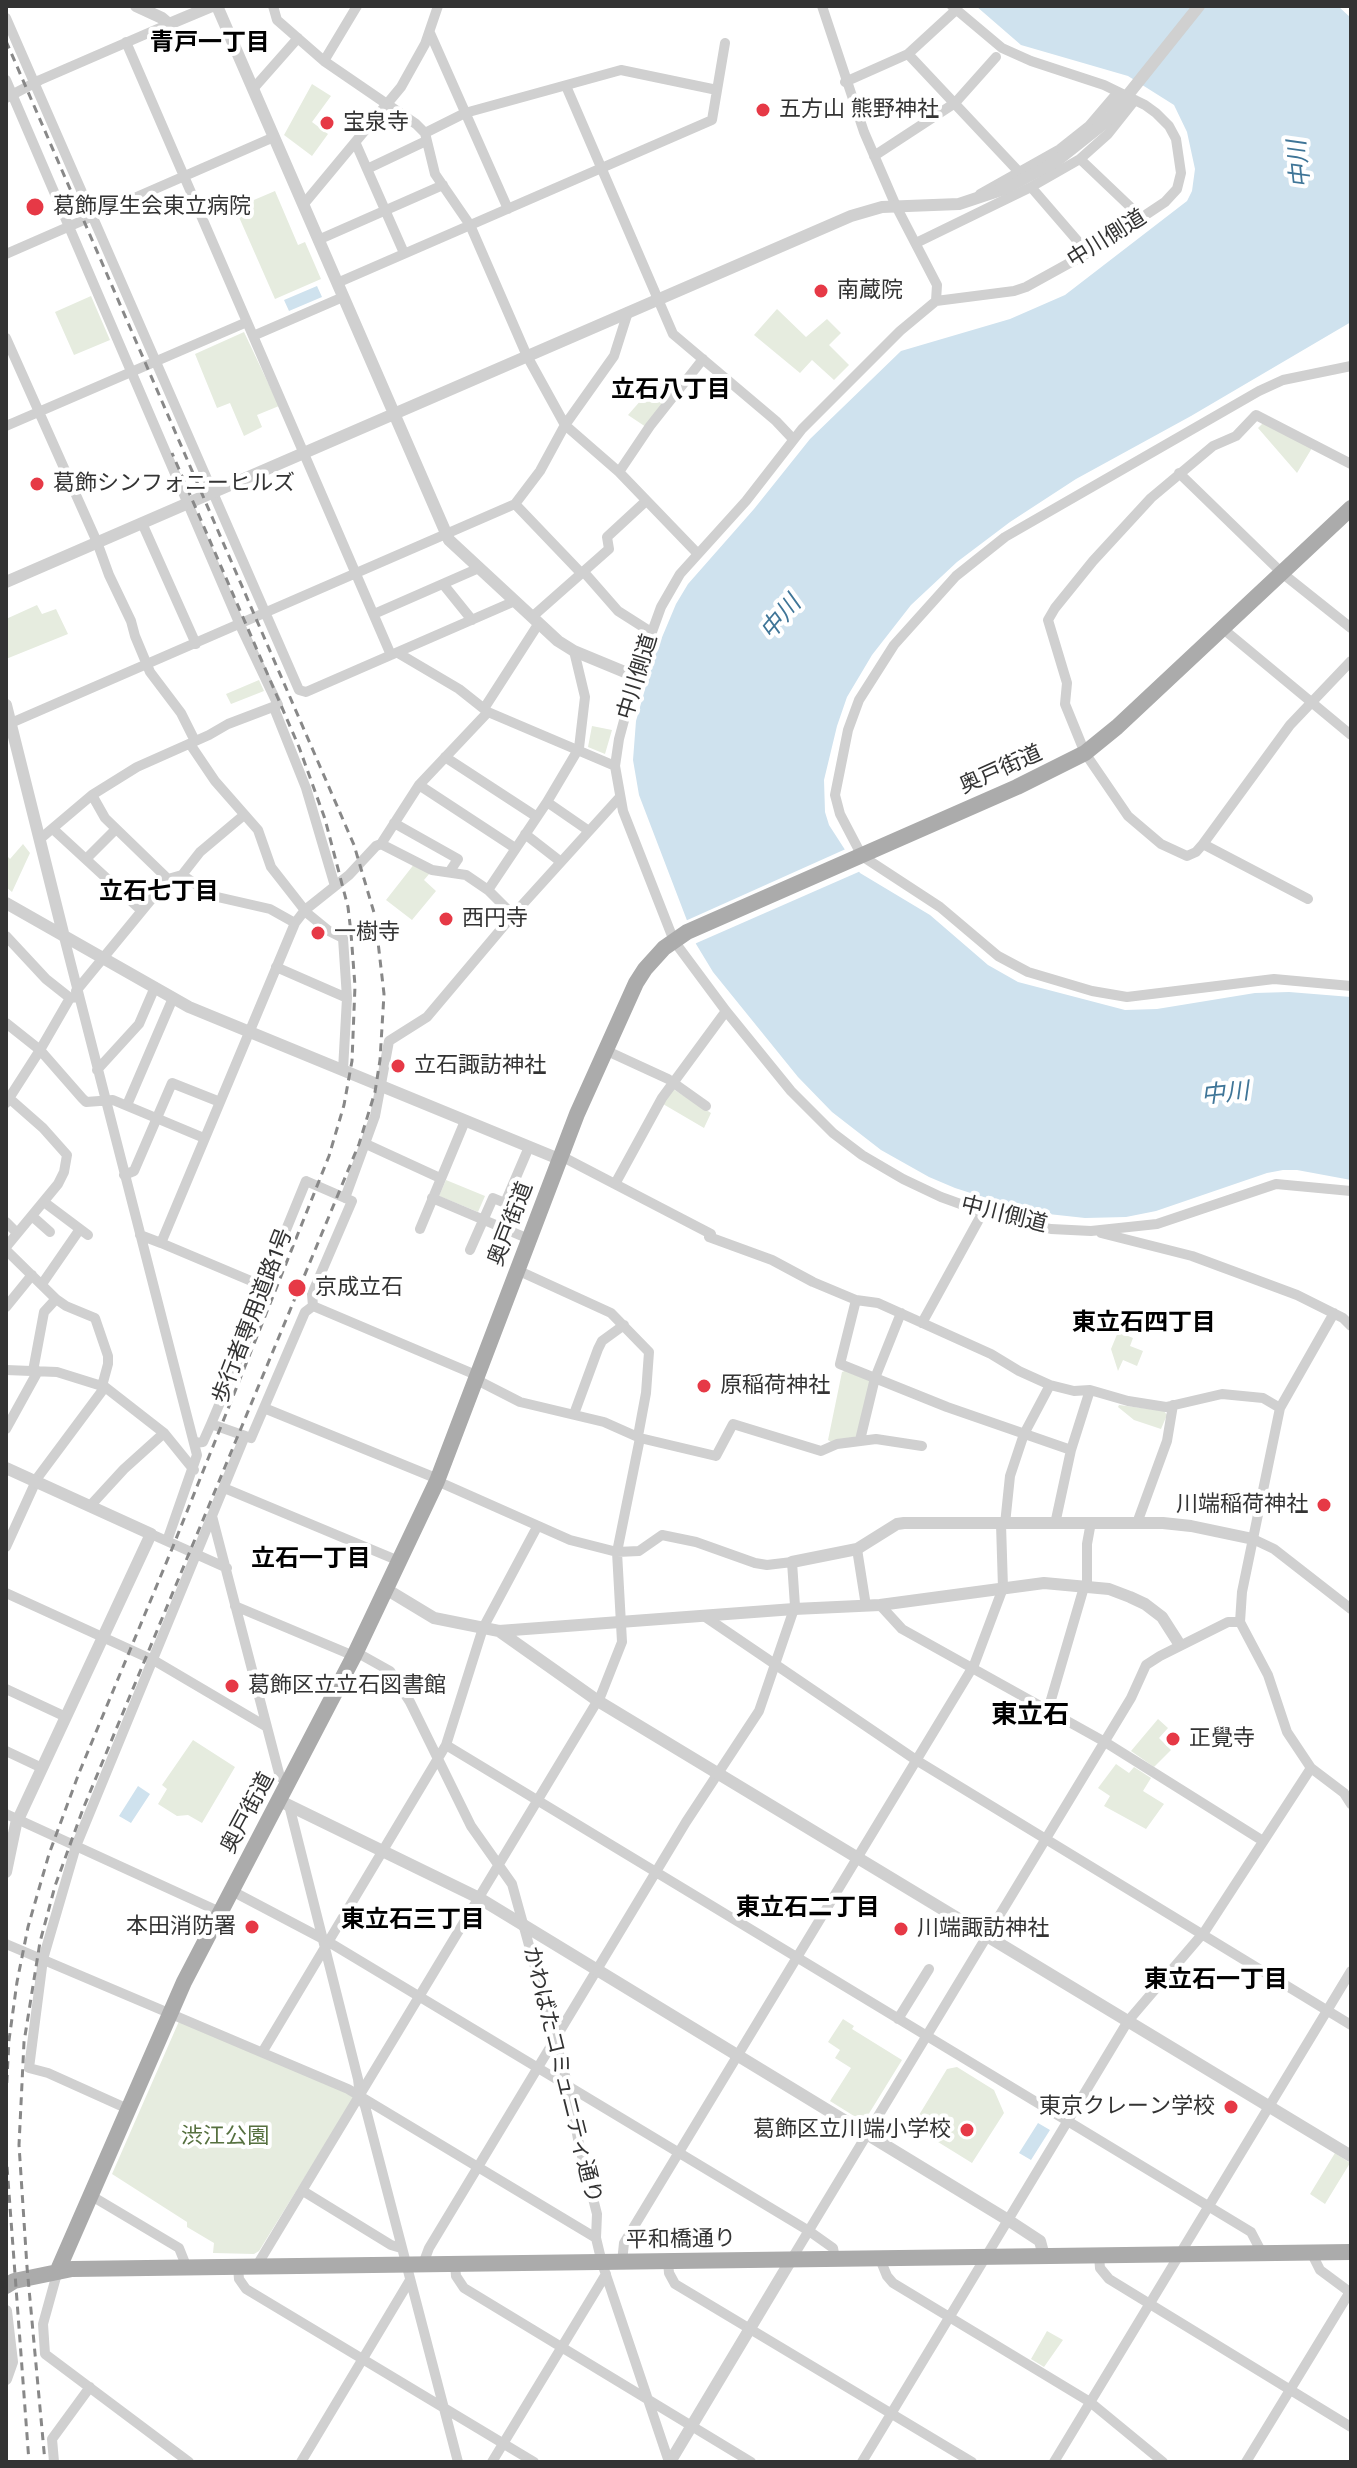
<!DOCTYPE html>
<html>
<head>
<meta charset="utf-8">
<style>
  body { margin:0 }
  #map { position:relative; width:1357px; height:2468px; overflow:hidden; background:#fff; font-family:"Fira Sans",sans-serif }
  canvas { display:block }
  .frame { position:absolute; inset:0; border:8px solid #333; pointer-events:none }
</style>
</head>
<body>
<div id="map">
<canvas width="1357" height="2468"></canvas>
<div class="frame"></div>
</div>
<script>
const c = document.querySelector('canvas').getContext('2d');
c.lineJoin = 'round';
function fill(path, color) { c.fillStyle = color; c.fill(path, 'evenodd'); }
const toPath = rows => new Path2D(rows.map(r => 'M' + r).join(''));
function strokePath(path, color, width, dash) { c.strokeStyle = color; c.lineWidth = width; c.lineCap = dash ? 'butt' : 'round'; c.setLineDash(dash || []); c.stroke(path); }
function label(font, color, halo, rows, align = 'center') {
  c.font = font + ' "Fira Sans","Noto Sans JP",sans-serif'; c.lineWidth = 8; c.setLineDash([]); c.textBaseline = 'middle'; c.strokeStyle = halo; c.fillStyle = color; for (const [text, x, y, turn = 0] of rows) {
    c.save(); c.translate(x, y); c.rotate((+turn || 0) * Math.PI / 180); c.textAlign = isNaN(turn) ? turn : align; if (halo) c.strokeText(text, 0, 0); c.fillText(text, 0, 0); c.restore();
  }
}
fill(toPath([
  [312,84,331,96,312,122,328,134,312,156,284,135],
  [275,191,298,245,305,242,321,279,275,299,235,208],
  [91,296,110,340,74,355,55,312],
  [777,309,806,337,827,319,841,333,829,345,849,365,834,380,812,360,800,373,754,335],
  [244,332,279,406,257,415,262,427,244,436,230,403,217,408,195,354],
  [656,383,671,395,646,427,628,415],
  [1263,423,1312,448,1297,473,1258,428],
  [37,605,42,614,56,609,68,634,6,659,6,619],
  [259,680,264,691,231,704,226,694],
  [592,726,612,730,605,754,588,747],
  [23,844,30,853,12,892,6,887,6,855,10,859],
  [415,863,430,873,424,880,436,891,412,920,386,900],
  [673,1089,711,1113,704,1128,663,1104],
  [446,1180,485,1196,478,1212,439,1196],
  [1118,1332,1133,1338,1130,1346,1143,1351,1137,1366,1123,1360,1118,1371,1111,1349],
  [847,1370,868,1379,870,1383,858,1434,855,1438,831,1442,828,1440,842,1372],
  [1119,1405,1164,1411,1167,1415,1161,1429,1134,1420,1118,1407],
  [1158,1719,1168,1728,1159,1738,1171,1750,1154,1767,1131,1751],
  [193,1740,235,1767,202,1823,188,1815,177,1816,158,1804,167,1789,162,1785],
  [1116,1764,1129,1773,1134,1767,1151,1778,1143,1791,1164,1804,1146,1829,1104,1806,1110,1796,1098,1788],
  [180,2019,355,2096,259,2251,254,2254,213,2253,214,2243,187,2227,187,2222,112,2174],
  [843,2019,854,2026,852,2029,902,2060,865,2120,862,2121,830,2101,851,2068,835,2058,840,2050,828,2042],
  [957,2067,994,2090,1004,2113,972,2163,917,2129,916,2120,947,2069],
  [1335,2153,1350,2163,1325,2204,1310,2194],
  [1047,2331,1063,2340,1044,2367,1031,2359]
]), '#e6ecdf');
fill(toPath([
  [976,6,1338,6,1351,18,1351,322,1191,416,1076,479,1010,522,957,562,911,605,872,655,847,697,837,726,824,780,825,812,829,825,860,873,930,915,988,965,1018,982,1125,1010,1157,1009,1255,993,1289,992,1351,997,1351,1180,1297,1170,1283,1170,1267,1173,1156,1211,1126,1217,1085,1218,1030,1212,955,1188,929,1177,881,1150,832,1112,798,1077,713,972,696,944,639,795,633,760,636,721,655,654,676,604,688,584,754,509,810,439,901,351,1010,319,1065,295,1187,201,1192,191,1195,169,1187,132,1174,105,1128,76,1021,45],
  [317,286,322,297,289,311,284,300],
  [138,1786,150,1794,131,1823,119,1816],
  [1038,2123,1050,2130,1031,2160,1019,2153]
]), '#cfe2ee');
fill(toPath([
  [848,848,863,870,692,945,683,922]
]), '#fff');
strokePath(toPath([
  [273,6,277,20,324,61,416,124,425,133,435,174,470,225,527,356,565,425,619,472,698,554],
  [822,6,864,132,896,206,937,285,936,301],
  [952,6,1002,48,1031,61,1104,85,1145,105,1156,113,1169,126,1176,139,1181,173,1177,189,1165,202,1093,250,1026,287,1014,291,936,301,900,331,802,429,746,501,680,574,661,607,636,676,619,739,615,766,623,811,674,941,726,1011,791,1091,833,1133,862,1155,903,1179,941,1197,991,1215,1051,1229,1091,1231,1157,1224,1276,1184,1351,1191],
  [6,18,299,690,306,692,515,601],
  [430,33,508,209],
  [126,42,391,655],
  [908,54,1019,172],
  [324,61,357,6],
  [6,80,240,625,278,705,228,724,209,735,137,767,92,795,40,839],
  [845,82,908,54,957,9],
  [566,86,673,334,776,421,793,439],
  [253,89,298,38],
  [6,98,40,80,169,24],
  [425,133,465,113,621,70,717,90],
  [356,144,404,253],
  [874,156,955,103,996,57],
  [1080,159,1142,218],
  [367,169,426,141],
  [1031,187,1088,253],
  [980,194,1060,149,1089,126,1118,92],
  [303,205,401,87,425,44,438,6],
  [318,240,443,185],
  [916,243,1031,187,1080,159,1108,134,1135,100],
  [6,254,274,137],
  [337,283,712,120,725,43],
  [253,336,343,297],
  [6,338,97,542,109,575,131,621,135,636,150,672,181,713,195,741],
  [1351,366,1283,380,1259,391,1005,537,956,576,894,645,859,700,848,730,835,795,840,814,862,856,940,907,998,956,1028,972,1092,991,1127,997,1274,979,1351,986],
  [6,426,247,322],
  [1351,464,1256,415,1236,436,1213,446,1151,498,1093,561,1055,608,1048,620,1067,683,1065,704,1085,753,1128,816,1161,844,1187,856,1196,852,1203,844,1290,725,1351,661],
  [619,472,650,426,703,359],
  [1179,473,1282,573,1351,628],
  [515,504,581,573],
  [142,523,196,644],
  [583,571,618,611,651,632],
  [443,584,472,620],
  [374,614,479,568],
  [532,617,609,549,607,537,646,501],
  [1222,628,1351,735],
  [398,653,459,689,488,712,615,766],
  [485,707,539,623],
  [274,708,306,788,335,886],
  [11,723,515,504,540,471,565,425,614,356,628,312],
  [190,744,215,781,258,830,271,867,307,913,329,931,343,938,347,998,343,1070],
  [445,757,537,817],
  [419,785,515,848],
  [92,795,105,818,168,879,182,875,213,896,270,909,295,923],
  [547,802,589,831],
  [394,823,458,859,450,871],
  [53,829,141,910],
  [525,834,561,862],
  [381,844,432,870,466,875,488,890,513,915],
  [1203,844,1308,899],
  [86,859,116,829],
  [182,875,200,852,244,815],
  [488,890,547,802,579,748,585,697,574,651],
  [63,933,197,1455,167,1541],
  [6,936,46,979,70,998],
  [276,967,347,998],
  [76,991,168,879],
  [78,997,70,998,40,1050,82,1098,86,1102,113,1100,204,1138],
  [6,1023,40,1050,6,1103],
  [605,1050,668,1079,706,1106],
  [97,1070,139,1024,155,987],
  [127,1105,173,998],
  [366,1144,440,1178],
  [561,1156,711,1234,709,1237,772,1260,813,1282,856,1300,878,1303,991,1354,1019,1371,1050,1385,1074,1391,1090,1390,1128,1401,1166,1407,1222,1394,1263,1398,1280,1408],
  [124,1175,134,1171,172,1083,220,1102],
  [615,1184,662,1098,726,1011],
  [345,1198,375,1116,389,1041,427,1017,513,915,619,798],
  [432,1198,529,1239],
  [44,1202,88,1235],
  [32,1216,50,1232],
  [6,1222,17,1233],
  [420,1229,465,1121],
  [1101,1233,1192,1256,1246,1276,1297,1295,1343,1318,1351,1326],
  [140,1235,161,1243,295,923,305,910,349,875,376,846,381,844,419,785,488,712],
  [161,1243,263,1286],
  [6,1247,58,1184,64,1172,67,1155,43,1128,10,1099],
  [6,1250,56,1299,66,1306,95,1318,108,1356,108,1364,102,1386],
  [470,1250,493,1198,505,1203,529,1147],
  [517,1270,611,1313,649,1352,646,1393,638,1436],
  [42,1284,80,1229],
  [856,1300,840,1364,947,1407,1071,1450],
  [313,1306,476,1375],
  [6,1307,32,1275],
  [1334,1313,1280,1408,1242,1592,1240,1622,1268,1675,1287,1732,1311,1768,1344,1793,1351,1804],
  [922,1323,983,1212],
  [6,1370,57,1372,105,1387,164,1433,194,1470],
  [33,1371,44,1312,56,1299],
  [475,1379,520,1402,604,1422,640,1438,716,1456,733,1424,821,1451,837,1444,876,1439,922,1446],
  [264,1408,438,1479],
  [574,1414,598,1349,602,1341,624,1325],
  [6,1429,38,1371],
  [860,1440,875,1378,901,1313],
  [194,1443,203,1442,211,1424,267,1291,263,1286,306,1181,352,1201,312,1294,313,1306,305,1312,251,1438,211,1424],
  [35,1481,105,1387],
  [224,1488,399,1561],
  [90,1506,124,1469,164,1433],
  [212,1516,280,1777,290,1782],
  [1137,1523,1167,1441,1173,1405],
  [1005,1524,1010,1476,1024,1434,1050,1385],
  [1055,1524,1071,1450,1090,1390],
  [151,1534,227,1568],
  [1253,1539,1274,1549,1351,1609],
  [6,1547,36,1481],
  [857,1549,866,1606],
  [1087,1587,1087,1544,1091,1522],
  [6,1593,155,1661,267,1727],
  [880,1605,902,1629,1105,1742,1263,1841],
  [235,1606,354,1656],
  [704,1616,916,1760,1351,2025],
  [356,1652,390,1671,410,1702,471,1826,512,1884,568,2086,579,2144,597,2214,596,2238,602,2263,669,2462],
  [6,1689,66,1717],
  [1048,1710,1084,1587],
  [446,1745,1251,2232,1262,2253],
  [6,1751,42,1768],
  [289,1805,358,2079,360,2096,365,2106,458,2462],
  [6,1814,220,1912],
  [232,1891,327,1941,809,2231,833,2248,835,2259],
  [6,1944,348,2089,596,2238],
  [898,2019,929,1969],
  [263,2051,446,1745,483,1628,537,1527],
  [128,2109,48,2073,29,2068,43,1959,76,1846,244,1438],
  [303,2191,391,2245,401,2248],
  [90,2195,179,2248,187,2268],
  [1311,2252,1320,2270,1351,2293],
  [1099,2256,1100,2268,1109,2279,1351,2427],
  [880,2259,887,2276,893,2283,1090,2402,1163,2462],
  [791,2260,1131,1698,1146,1665,1160,1656,1228,1622,1240,1622],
  [622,2262,624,2243,974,1665,1003,1588,1001,1524],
  [668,2262,669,2273,675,2284,972,2462],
  [423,2264,429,2248,686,1822,759,1711,795,1606,792,1562,767,1565,755,1563,696,1542,662,1535,639,1551,617,1552,570,1540,437,1481],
  [455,2265,456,2276,464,2288,751,2462],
  [238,2267,239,2279,246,2289,534,2462],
  [256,2267,601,1695,622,1642,617,1552,640,1438],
  [58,2270,43,2324,45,2354,189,2462],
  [54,2462,52,2439,90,2387],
  [301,2462,410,2280],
  [492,2462,606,2274],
  [862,2462,1128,2021,1205,1931,1311,1768],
  [1054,2462,1351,1971],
  [1246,2462,1351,2290]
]), '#d0d0d0', 10);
strokePath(toPath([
  [136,6,162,18,169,24,212,6],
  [217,6,449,540,558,641,574,651,632,675],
  [6,582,851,216,882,207,959,204,1004,189],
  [6,705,63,933],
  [6,903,189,1007,559,1159],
  [6,1468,151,1534,16,1824,6,1872],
  [792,1562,857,1549,897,1524,904,1523,1163,1523,1191,1526,1253,1539],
  [386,1589,434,1618,499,1631,598,1701,1351,2156],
  [499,1631,794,1609,880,1605,1044,1583,1109,1589,1130,1597,1145,1604,1162,1617,1178,1642],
  [280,1801,479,1898,1008,2220,1040,2241,1044,2256],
  [6,2311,12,2362,6,2379],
  [670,2462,791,2260]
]), '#d0d0d0', 12);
strokePath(toPath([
  [58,2270,184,1982,354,1656,437,1481,577,1114,636,983,645,969,664,948,687,932,1017,787,1085,753,1117,727,1351,508],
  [6,2286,14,2281,72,2269,1351,2252]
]), '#ababab', 16);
strokePath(toPath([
  [6,41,354,845,375,916,384,994,380,1060,375,1092,359,1144,83,1809,55,1886,40,1942,24,2042,19,2145,27,2267,45,2462],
  [6,2097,9,2040,17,1982,28,1927,49,1854,79,1773,174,1544,329,1156,344,1105,352,1061,355,986,351,933,348,907,325,819,299,747,172,453],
  [6,2153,29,2462]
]), '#888', 3, [8, 6]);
strokePath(toPath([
  [1004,189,1054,163,1107,121,1199,6]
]), '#d0d0d0', 12);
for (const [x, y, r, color] of [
  [763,110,8,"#e63946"],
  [327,123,8,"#e63946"],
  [35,207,10,"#e63946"],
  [821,291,8,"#e63946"],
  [37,484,8,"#e63946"],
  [446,919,8,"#e63946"],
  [318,933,8,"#e63946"],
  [398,1066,8,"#e63946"],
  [297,1288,10,"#e63946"],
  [704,1386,8,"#e63946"],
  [1324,1505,8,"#e63946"],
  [232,1686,8,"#e63946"],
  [1173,1739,8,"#e63946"],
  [252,1927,8,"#e63946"],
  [901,1929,8,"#e63946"],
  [1231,2107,8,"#e63946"],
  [967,2130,8,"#e63946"]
]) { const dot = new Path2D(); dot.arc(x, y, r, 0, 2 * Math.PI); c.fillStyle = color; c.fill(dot); strokePath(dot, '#fff', 3); }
label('22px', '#333', '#fff', [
  ["五方山 熊野神社",779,110],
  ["宝泉寺",343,123],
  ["葛飾厚生会東立病院",53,207],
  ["南蔵院",837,291],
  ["葛飾シンフォニーヒルズ",53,484],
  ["西円寺",462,919],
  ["一樹寺",334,933],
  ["立石諏訪神社",414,1066],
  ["京成立石",315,1288],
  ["原稲荷神社",720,1386],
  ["川端稲荷神社",1308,1505,"right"],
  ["葛飾区立立石図書館",248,1686],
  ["正覺寺",1189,1739],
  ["本田消防署",236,1927,"right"],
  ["川端諏訪神社",917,1929],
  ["東京クレーン学校",1215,2107,"right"],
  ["葛飾区立川端小学校",951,2130,"right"]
], 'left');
label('22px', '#333', '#fff', [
  ["中川側道",1107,239,-32],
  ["中川側道",638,677,-73],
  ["奥戸街道",1001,770,-24],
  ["中川側道",1004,1215,14],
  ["奥戸街道",511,1224,-69],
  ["歩行者専用道路1号",253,1316,-69],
  ["奥戸街道",248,1813,-62],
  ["かわばたコミュニティ通り",562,2075,76],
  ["平和橋通り",681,2240,-1]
]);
label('22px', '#56703f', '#fff', [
  ["渋江公園",225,2137]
]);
label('bold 24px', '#000', '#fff', [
  ["青戸一丁目",210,43],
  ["立石八丁目",671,390],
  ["立石七丁目",159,892],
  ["東立石四丁目",1144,1323],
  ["立石一丁目",311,1559],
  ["東立石二丁目",808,1908],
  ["東立石三丁目",413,1920],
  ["東立石一丁目",1216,1980]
]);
label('italic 24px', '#3f7597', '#fff', [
  ["中川",1300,164,-96],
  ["中川",781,618,-50],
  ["中川",1225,1094,-6]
]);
label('bold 26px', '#000', '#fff', [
  ["東立石",1030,1716]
]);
</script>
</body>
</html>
